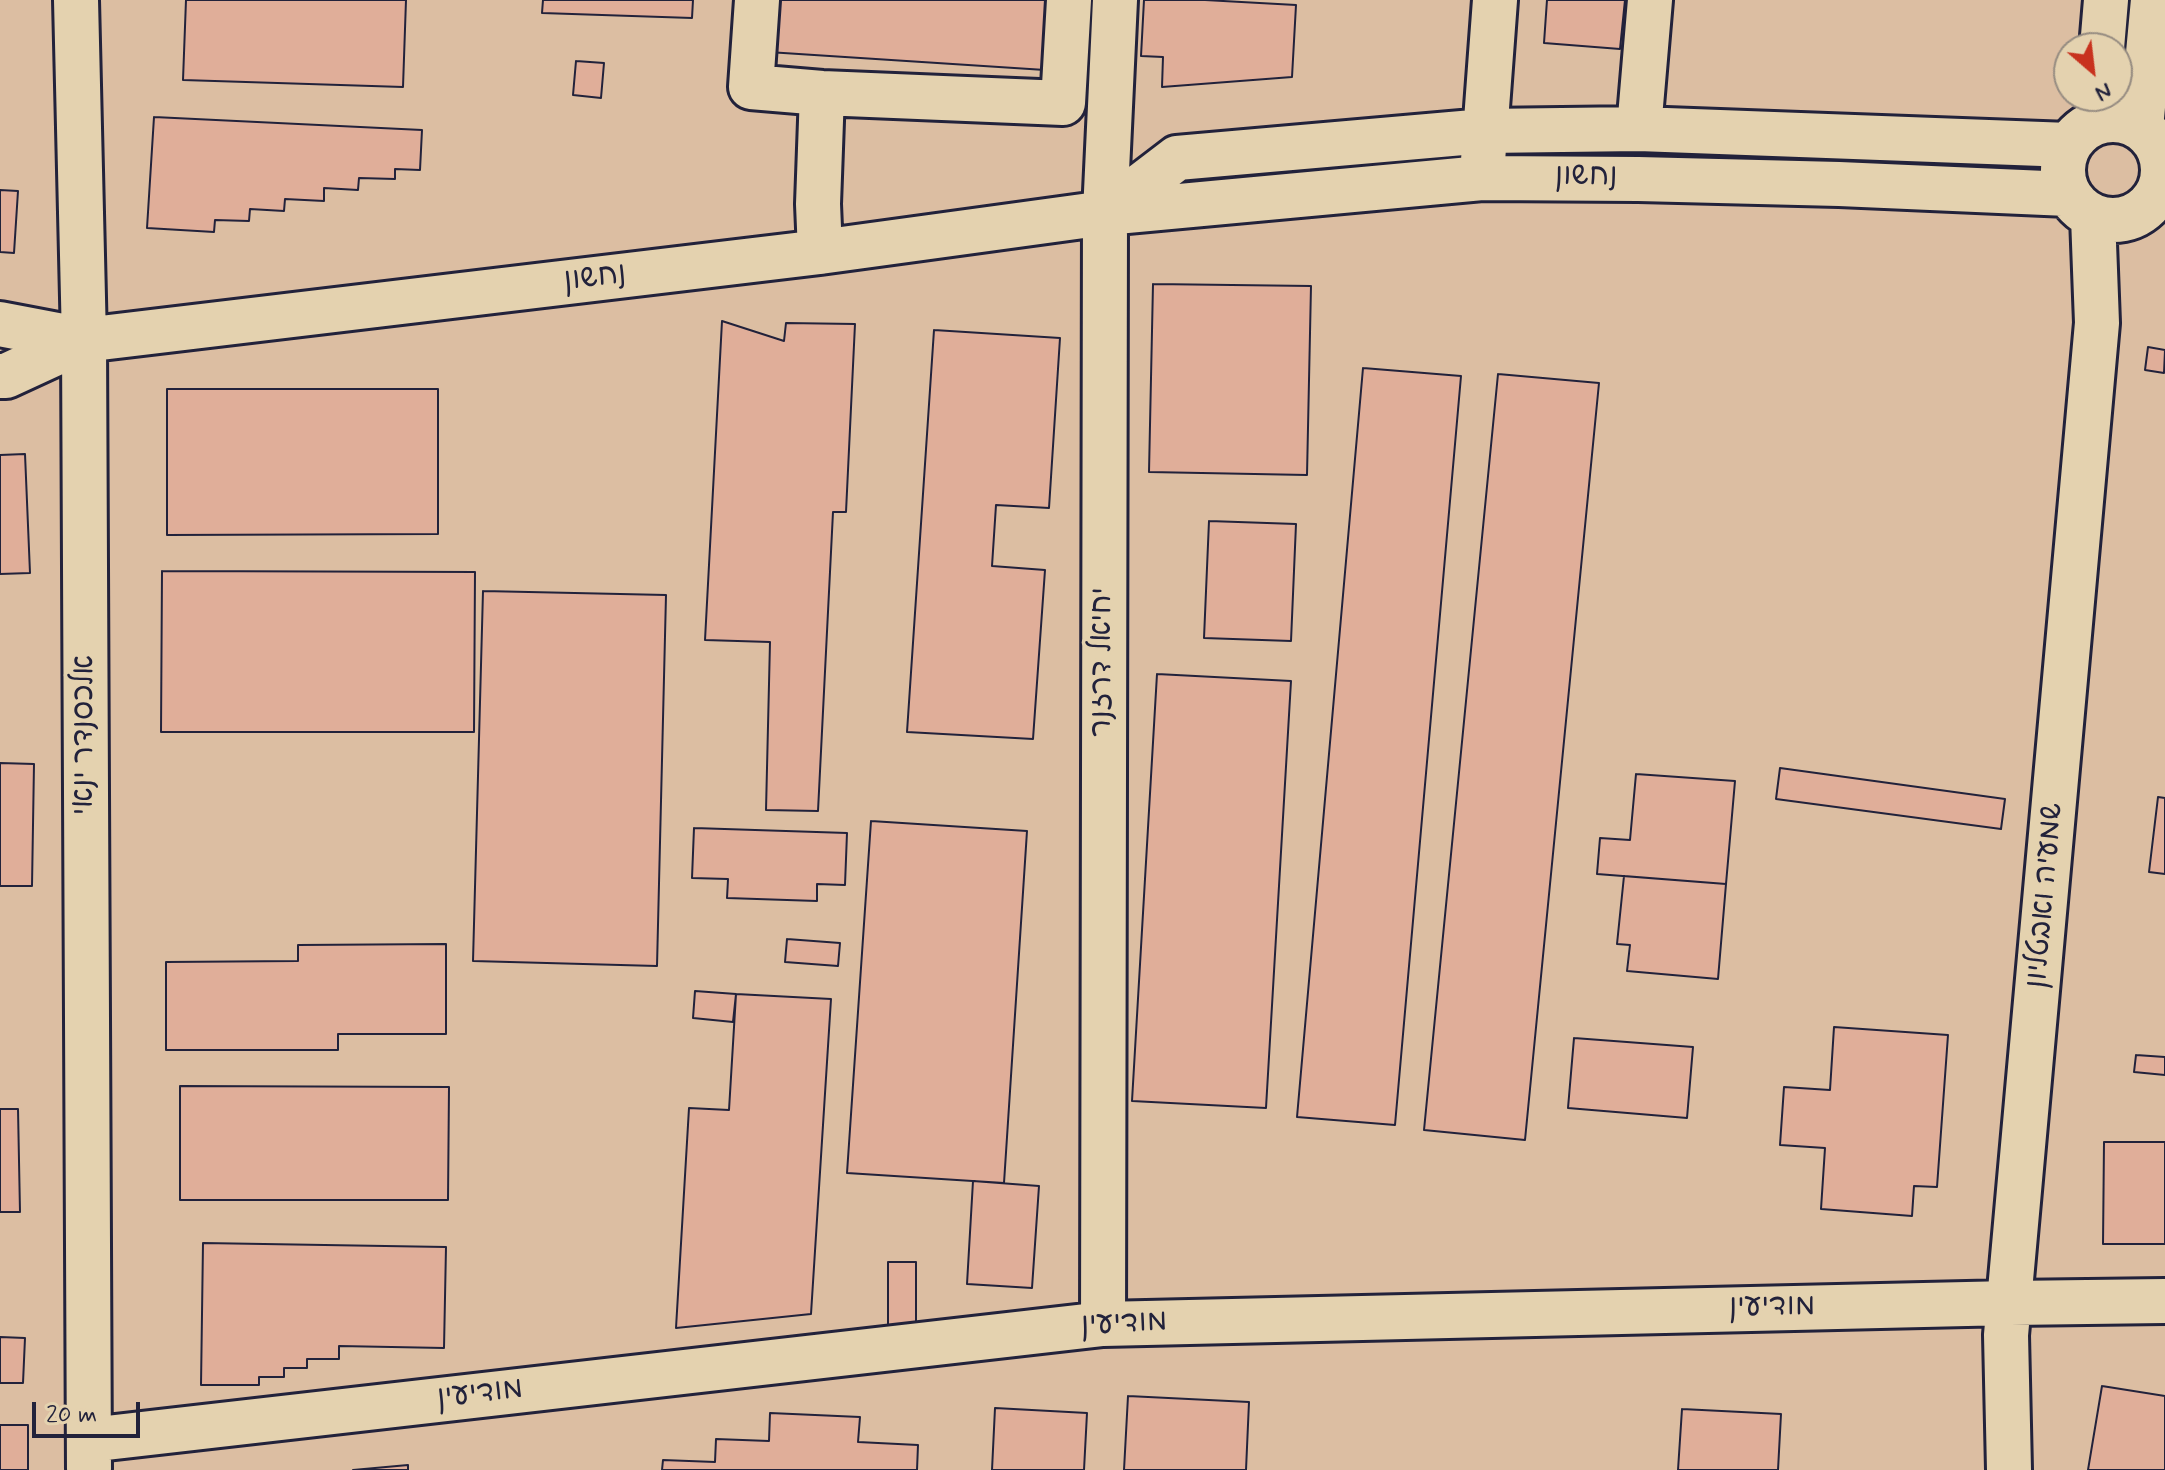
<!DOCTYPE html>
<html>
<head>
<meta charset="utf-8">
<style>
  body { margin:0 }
  #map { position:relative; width:2165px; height:1470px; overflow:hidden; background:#e6cdac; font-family:Mynerve,sans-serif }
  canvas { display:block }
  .north { position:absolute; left:2053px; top:32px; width:80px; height:80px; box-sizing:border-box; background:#e4d2af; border:2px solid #968c81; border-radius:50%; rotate:152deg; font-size:22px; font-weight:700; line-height:32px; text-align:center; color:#22223b }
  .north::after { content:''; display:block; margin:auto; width:28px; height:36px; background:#c8321e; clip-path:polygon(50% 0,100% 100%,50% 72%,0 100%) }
  .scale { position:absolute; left:32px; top:1402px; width:108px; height:36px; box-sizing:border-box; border:4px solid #22223b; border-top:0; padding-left:10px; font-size:24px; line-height:28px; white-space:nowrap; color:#22223b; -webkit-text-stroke:6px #e4d2af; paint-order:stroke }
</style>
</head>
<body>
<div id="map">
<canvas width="2165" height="1470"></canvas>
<div class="north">N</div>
<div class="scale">20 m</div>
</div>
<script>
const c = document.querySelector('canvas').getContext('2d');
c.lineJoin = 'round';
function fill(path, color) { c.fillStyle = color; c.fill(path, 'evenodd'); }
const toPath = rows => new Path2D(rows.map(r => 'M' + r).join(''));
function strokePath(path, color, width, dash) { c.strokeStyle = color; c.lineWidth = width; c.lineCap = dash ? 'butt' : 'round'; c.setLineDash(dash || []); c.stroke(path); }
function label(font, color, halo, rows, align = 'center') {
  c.font = font + ' Mynerve,"Playpen Sans Hebrew",sans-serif'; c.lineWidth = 7; c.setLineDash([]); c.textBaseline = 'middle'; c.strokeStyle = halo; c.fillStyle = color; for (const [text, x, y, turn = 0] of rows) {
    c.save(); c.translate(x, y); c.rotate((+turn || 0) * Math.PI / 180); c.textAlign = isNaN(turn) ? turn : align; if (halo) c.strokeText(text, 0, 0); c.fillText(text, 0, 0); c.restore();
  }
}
fill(toPath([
  [0,0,2165,0,2165,1470,0,1470],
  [2069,48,2117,48,2117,96,2069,96]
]), '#dcbea2');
const building = toPath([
  [186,0,406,0,403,87,183,80,186,0],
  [543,0,693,0,692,18,542,13,543,0],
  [772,0,1050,0,1045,70,768,52,772,0],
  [1144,0,1205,0,1296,5,1292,77,1162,87,1163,57,1141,56,1144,0],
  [1547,0,1625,0,1620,49,1544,43,1547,0],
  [576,61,604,63,601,98,573,95,576,61],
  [154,117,422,130,420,170,395,169,395,179,359,178,358,190,324,188,324,201,285,199,284,211,250,209,249,221,215,220,214,232,147,228,154,117],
  [0,190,18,191,14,253,0,252,0,190],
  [1153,284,1311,286,1307,475,1149,472,1153,284],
  [722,321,784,341,786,323,855,324,846,512,833,512,818,811,766,810,770,642,705,640,722,321],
  [934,330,1060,338,1049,508,996,505,992,566,1045,570,1033,739,907,732,934,330],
  [2148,347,2165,350,2164,373,2145,370,2148,347],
  [1363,368,1461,376,1395,1125,1297,1117,1363,368],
  [1498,374,1599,383,1525,1140,1424,1130,1498,374],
  [167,389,438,389,438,534,167,535,167,389],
  [25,454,30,573,0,574,0,455,25,454],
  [1209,521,1296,524,1291,641,1204,638,1209,521],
  [162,571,475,572,474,732,161,732,162,571],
  [483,591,666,595,657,966,473,961,483,591],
  [1157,674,1291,681,1266,1108,1132,1101,1157,674],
  [0,763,34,764,32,886,0,886,0,763],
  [1780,768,2005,799,2001,829,1776,799,1780,768],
  [1636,774,1735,781,1726,884,1597,874,1600,838,1630,840,1636,774],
  [2158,797,2165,798,2165,874,2149,872,2158,797],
  [871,821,1027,831,1004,1183,847,1173,871,821],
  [694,828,847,833,845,885,817,884,817,901,727,898,728,879,692,878,694,828],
  [1624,876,1726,884,1718,979,1627,971,1630,945,1617,944,1624,876],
  [787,939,840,943,838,966,785,962,787,939],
  [446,944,446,1034,338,1034,338,1050,166,1050,166,962,298,961,298,945,446,944],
  [695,991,736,994,733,1022,693,1018,695,991],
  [736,994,831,999,811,1314,676,1328,689,1108,729,1110,736,994],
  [1834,1027,1948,1035,1937,1187,1914,1186,1912,1216,1821,1209,1825,1148,1780,1145,1784,1087,1830,1090,1834,1027],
  [1574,1038,1693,1047,1687,1118,1568,1108,1574,1038],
  [2136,1055,2165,1057,2165,1075,2134,1072,2136,1055],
  [180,1086,449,1087,448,1200,180,1200,180,1086],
  [0,1109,18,1109,20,1212,0,1212,0,1109],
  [2104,1142,2165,1142,2165,1244,2103,1244,2104,1142],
  [973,1181,1039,1186,1032,1288,967,1284,973,1181],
  [203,1243,446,1247,444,1348,339,1346,339,1359,307,1359,307,1368,284,1368,284,1377,259,1377,259,1385,201,1385,203,1243],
  [888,1262,916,1262,916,1325,888,1325,888,1262],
  [0,1337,25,1338,23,1383,0,1383,0,1337],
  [2102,1386,2165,1396,2165,1470,2088,1470,2102,1386],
  [1128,1396,1249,1402,1246,1470,1124,1470,1128,1396],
  [995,1408,1087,1413,1084,1470,992,1470,995,1408],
  [1682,1409,1781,1414,1778,1470,1678,1470,1682,1409],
  [770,1413,860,1417,858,1442,918,1445,917,1470,662,1470,663,1460,715,1462,716,1439,769,1441,770,1413],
  [0,1425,28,1425,28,1470,0,1470,0,1425],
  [408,1465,408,1470,353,1470,408,1465]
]);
fill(building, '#e0ae99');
strokePath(building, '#22223b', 2);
const minor = toPath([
  [76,0,84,340,89,1468],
  [757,0,751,87,822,93,1063,103,1069,0],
  [2102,48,2106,0],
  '2063 170a50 50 0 1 1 100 0a50 50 0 1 1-100 0Z',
  [2141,128,2153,0],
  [1639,129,1650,0],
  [1483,161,1495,0],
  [1105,213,1177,158,1485,131,1639,129,2069,145],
  [820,252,818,204,822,93],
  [0,324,84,340,820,252,1105,213,1482,178,1638,179,1839,184,2068,194],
  [0,376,6,376,84,340],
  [1103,1324,1105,213,1115,0],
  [89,1440,1103,1324,2010,1303,2165,1301],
  [2009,1470,2006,1335,2097,323,2093,217]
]);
strokePath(minor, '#22223b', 50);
strokePath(minor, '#e4d2af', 44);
label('30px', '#22223b', '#e4d2af', [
  ["נחשון",1586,178],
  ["נחשון",595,279,-7],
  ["יחיאל דרזנר",1104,662,-90],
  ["אלכסנדר ינאי",86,735,-90],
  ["שמעיה ואבטליון",2046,896,-85],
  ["מודיעין",1772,1308,-1],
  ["מודיעין",1124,1325,-3],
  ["מודיעין",480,1395,-7]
]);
</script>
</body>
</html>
